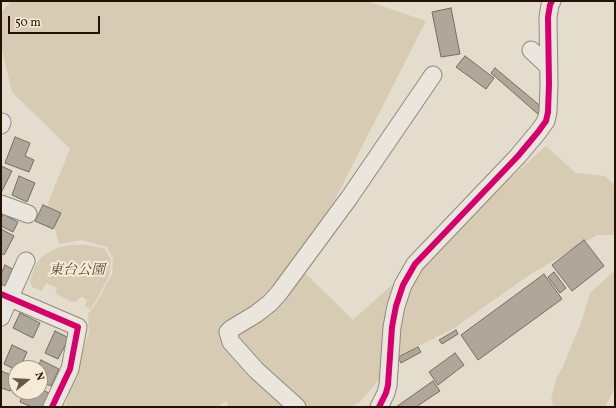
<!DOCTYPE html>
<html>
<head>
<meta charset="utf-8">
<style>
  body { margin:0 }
  #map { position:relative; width:616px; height:408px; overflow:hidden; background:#e4dccc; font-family:Vollkorn,serif }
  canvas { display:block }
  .frame { position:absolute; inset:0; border:2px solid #261200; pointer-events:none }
  .north { position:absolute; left:8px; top:360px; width:40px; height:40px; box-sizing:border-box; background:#f5ebd7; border:1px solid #a29481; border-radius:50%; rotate:72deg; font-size:11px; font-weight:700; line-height:16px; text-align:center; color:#261200 }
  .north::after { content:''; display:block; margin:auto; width:14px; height:18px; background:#685947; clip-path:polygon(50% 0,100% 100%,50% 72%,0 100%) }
  .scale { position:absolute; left:8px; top:16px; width:92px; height:18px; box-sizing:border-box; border:2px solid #261200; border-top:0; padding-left:5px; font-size:12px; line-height:14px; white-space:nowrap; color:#261200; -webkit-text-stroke:3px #f5ebd7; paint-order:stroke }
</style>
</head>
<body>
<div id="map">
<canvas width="616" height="408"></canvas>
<div class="frame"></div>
<div class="north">N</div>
<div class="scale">50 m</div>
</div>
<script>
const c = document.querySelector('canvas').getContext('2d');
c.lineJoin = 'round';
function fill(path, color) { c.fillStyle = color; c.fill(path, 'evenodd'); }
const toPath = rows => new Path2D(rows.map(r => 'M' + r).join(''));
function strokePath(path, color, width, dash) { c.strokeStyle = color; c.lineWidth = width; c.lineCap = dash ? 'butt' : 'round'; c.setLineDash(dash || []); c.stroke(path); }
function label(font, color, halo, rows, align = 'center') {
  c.font = font + ' Vollkorn,"Noto Serif JP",serif'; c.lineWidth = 4; c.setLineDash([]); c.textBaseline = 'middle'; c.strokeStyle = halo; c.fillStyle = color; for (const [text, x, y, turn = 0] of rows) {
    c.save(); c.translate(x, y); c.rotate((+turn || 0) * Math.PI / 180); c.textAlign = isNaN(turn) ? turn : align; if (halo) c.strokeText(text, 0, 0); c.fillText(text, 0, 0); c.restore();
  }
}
fill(toPath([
  [11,1,367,1,426,21,300,268,353,320,546,146,576,173,605,176,615,186,615,235,597,235,531,274,451,330,400,355,360,402,352,407,229,407,226,401,217,407,65,407,69,392,80,361,89,332,88,314,97,302,112,274,113,259,107,247,82,240,59,244,48,203,70,149,12,92,1,46,1,13],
  [73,245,88,245,105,249,111,260,109,276,95,302,90,309,85,306,87,300,83,297,81,297,78,299,76,302,70,301,55,293,57,288,46,283,42,291,32,287,30,281,36,264,42,257,51,251,60,247],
  [615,268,615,387,605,407,554,407,551,400,556,379,563,366,581,323,590,293,612,273]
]), '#d7cbb4');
const building = toPath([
  [451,8,460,54,441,57,432,12,451,8],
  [465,56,494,78,486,89,456,67,465,56],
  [495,68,544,109,539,115,491,73,495,68],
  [15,137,30,143,25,156,34,160,29,172,5,163,15,137],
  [1,166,12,171,1,193,1,166],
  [19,176,35,183,27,202,12,195,19,176],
  [43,205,61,213,53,229,35,221,43,205],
  [3,214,18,222,13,232,1,226,1,219,3,214],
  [1,229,14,236,4,255,1,253,1,229],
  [584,240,604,266,572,291,552,265,584,240],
  [5,265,16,271,7,288,1,284,1,274,5,265],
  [554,272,566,288,560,293,548,277,554,272],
  [544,274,562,299,478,360,461,335,544,274],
  [20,313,40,323,33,338,13,328,20,313],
  [456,330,458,334,442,344,439,340,456,330],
  [55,331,69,338,58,359,45,353,55,331],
  [12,345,27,352,20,368,16,368,16,370,4,364,12,345],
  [418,347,421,352,401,363,398,357,418,347],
  [455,353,464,365,438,385,429,372,455,353],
  [41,360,59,369,51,386,40,381,40,368,37,368,41,360],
  [1,371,16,377,10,391,1,388,1,371],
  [433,381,440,391,416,407,396,407,433,381],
  [40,389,49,393,44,407,32,407,20,402,24,392,40,392,40,389]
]);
fill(building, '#aea79a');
strokePath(building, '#756d62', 1);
const minor = toPath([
  [531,50,549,67],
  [1,122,2,122,1,125],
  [1,204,28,214],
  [1,294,78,327,70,369,52,407],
  [1,317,26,261],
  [297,407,256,370,231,342,228,332,231,329,256,314,270,303,279,293,349,198,433,75],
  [379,407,386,393,388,385,392,327,396,306,403,285,415,264,518,156,538,132,546,121,548,112,549,84,548,17,550,5,552,1]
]);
strokePath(minor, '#90897d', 19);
strokePath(minor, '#eae6de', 17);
strokePath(toPath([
  [1,294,78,327,70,369,52,407],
  [379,407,386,393,388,385,392,327,396,306,403,285,415,264,518,156,538,132,546,121,548,112,549,84,548,17,550,5,552,1]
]), '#d6006c', 6);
label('italic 14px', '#604e38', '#f5ebd7', [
  ["東台公園",77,271]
]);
</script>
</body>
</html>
